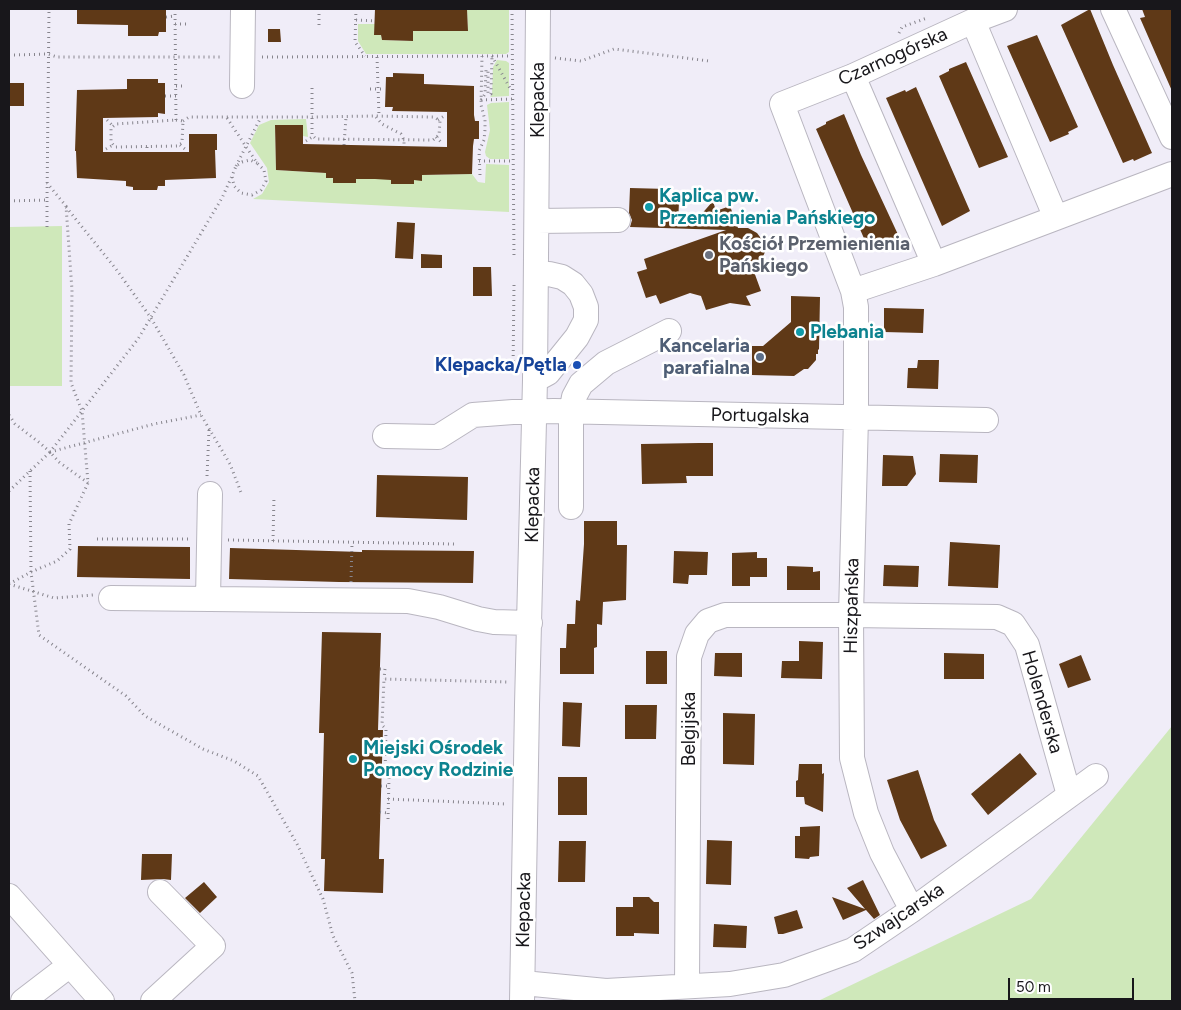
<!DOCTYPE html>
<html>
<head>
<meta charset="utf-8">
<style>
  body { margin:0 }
  #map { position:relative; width:1181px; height:1010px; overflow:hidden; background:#f0edf8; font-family:Figtree,sans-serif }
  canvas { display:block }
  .frame { position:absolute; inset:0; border:10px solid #18171b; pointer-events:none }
  .scale { position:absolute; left:1008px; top:978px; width:126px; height:22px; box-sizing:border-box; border:2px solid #18171b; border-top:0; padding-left:6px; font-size:15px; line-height:18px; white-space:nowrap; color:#18171b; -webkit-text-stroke:4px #fff; paint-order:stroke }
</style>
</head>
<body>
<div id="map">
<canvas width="1181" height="1010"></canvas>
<div class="frame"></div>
<div class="scale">50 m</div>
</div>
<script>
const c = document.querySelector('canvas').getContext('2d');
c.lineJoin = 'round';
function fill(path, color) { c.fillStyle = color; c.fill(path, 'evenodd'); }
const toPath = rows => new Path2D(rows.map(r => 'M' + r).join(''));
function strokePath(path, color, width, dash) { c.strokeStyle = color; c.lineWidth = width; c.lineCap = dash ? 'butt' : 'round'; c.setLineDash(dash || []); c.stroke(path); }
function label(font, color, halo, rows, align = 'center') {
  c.font = font + ' Figtree,sans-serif'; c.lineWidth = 5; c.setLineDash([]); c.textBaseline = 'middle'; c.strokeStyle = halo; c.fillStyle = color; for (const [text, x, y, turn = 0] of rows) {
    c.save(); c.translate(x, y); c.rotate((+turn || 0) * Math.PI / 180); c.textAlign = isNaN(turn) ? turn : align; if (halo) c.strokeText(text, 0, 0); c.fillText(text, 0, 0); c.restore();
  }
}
fill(toPath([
  [467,9,509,9,509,52,506,54,366,54,358,41,358,24,375,24,374,35,381,35,382,40,412,41,413,31,438,31,438,30,468,31],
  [497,60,506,61,509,63,509,96,490,97,492,95,493,67],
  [509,102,509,159,490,159,486,156,485,152,490,130,487,105,491,103],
  [306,119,308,137,303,136,303,125,275,125,276,170,326,173,326,178,364,179,364,173,391,180,392,184,414,184,414,180,422,180,422,175,472,174,478,182,485,183,486,164,509,165,509,212,253,199,262,194,269,182,267,168,250,143,259,125,271,120],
  [62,226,62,386,9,386,9,227],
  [1172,726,1172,1001,818,1001,1031,899]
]), '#cfe8ba');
fill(toPath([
  [77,9,166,9,166,32,159,32,158,36,128,36,128,25,77,24],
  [375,9,467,9,468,31,413,31,413,41,382,40,381,35,374,35],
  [1090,9,1113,65,1152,153,1134,161,1133,159,1123,163,1061,25],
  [1142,9,1172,9,1172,91,1140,18,1145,17],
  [268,29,280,29,281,42,268,42],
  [1037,35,1078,127,1068,132,1069,134,1050,142,1007,46],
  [966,62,1008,157,979,168,939,76,949,71,949,69],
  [393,73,424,74,424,84,474,86,474,115,475,121,479,121,479,139,474,139,473,146,472,174,422,175,422,181,414,180,414,184,391,184,391,180,375,179,356,179,356,183,333,183,333,178,326,178,326,173,276,170,275,125,303,125,303,144,447,147,447,112,392,111,393,107,385,107,386,77,393,77],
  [127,79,158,79,158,83,165,83,165,114,158,113,158,117,103,118,103,152,189,152,189,134,217,134,217,150,215,150,216,178,165,180,165,186,158,186,157,190,133,190,133,187,126,186,126,181,77,178,76,151,75,151,77,90,127,89],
  [9,83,24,83,24,106,9,106],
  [916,87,970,211,942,226,886,98,905,90,906,92],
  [844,114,861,155,901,241,882,249,881,247,870,252,816,129,826,124,826,122],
  [630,188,668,189,668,200,679,201,678,226,699,217,713,201,716,211,730,206,738,228,748,228,757,233,763,241,765,252,761,261,753,269,761,291,746,296,751,306,730,303,706,310,701,296,690,293,660,304,656,295,646,298,637,272,647,269,644,259,726,230,630,227,632,220,629,213],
  [397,222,415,223,413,259,395,258],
  [421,254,442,255,442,268,421,268],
  [473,267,491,267,492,296,473,296],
  [791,296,820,297,819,349,818,350,818,354,816,354,816,360,808,369,804,369,794,376,752,375,752,346,763,346,791,322],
  [884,308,924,309,923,333,884,332],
  [918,360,939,360,938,389,907,388,908,368,917,368],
  [699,443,713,443,713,476,686,476,687,483,642,484,641,444],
  [940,454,978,455,977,483,939,482],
  [883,455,913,456,916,474,907,486,882,486],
  [377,475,468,477,467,520,376,517],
  [584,521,617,521,617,545,627,545,626,600,603,602,602,625,597,624,597,647,594,648,594,674,560,674,560,648,566,648,567,624,575,624,576,600,580,601,584,544],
  [950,542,1000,545,998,588,948,586],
  [78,546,190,547,190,579,77,577],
  [230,548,362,552,362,550,474,551,473,583,339,582,229,579],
  [674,551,708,552,707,575,689,575,688,584,673,583],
  [757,552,757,558,767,558,767,577,750,577,750,586,732,586,732,553],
  [884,565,919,566,918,587,883,586],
  [787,566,813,567,813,572,820,571,820,590,787,590],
  [322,632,381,633,378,730,383,730,379,859,384,859,383,893,324,891,325,859,321,859,324,733,319,733],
  [799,641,823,642,822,679,781,678,782,661,799,661],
  [646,651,667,651,667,684,646,684],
  [715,653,742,653,742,677,714,676],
  [944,653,984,654,984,679,944,679],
  [1081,655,1091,680,1068,688,1059,664],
  [563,702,582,703,580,747,562,746],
  [625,705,657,705,656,739,625,739],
  [723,713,755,714,754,765,723,764],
  [1020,753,1037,774,988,815,971,794],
  [799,764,822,764,822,774,824,773,823,812,805,804,804,797,796,797,796,781,798,780],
  [918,770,934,820,947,846,921,859,900,820,887,780],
  [558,777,587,777,587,815,558,815],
  [820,826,819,856,810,857,809,859,795,858,795,836,800,836,800,827],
  [707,840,732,841,731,885,706,884],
  [559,841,586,841,585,882,558,882],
  [142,854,172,854,171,880,163,879,141,880],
  [863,880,880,915,874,919,866,910,843,920,832,897,865,909,847,888],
  [204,882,217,897,200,913,185,898],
  [633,897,649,897,654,902,659,902,659,934,634,933,634,936,616,936,616,907,633,907],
  [797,910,803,928,783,934,778,934,774,917],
  [714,924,747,926,746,948,713,947]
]), '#5f3917');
const minor = toPath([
  [1113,9,1172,137],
  [973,21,1056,218],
  [853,76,934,264],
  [242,86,243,9],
  [537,221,618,220],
  [853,291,934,264,1172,174],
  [535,380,548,373,577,337,586,320,586,307,581,294,573,284,562,277,549,274,536,275],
  [385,436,438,437,473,415,513,412,554,411,986,420],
  [571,507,571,413,574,397,581,384,606,363,669,331],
  [111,598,408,601,439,607,478,619,494,622,530,623],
  [208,599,210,494],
  [9,896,102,1001],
  [912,910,882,853,866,813,852,758,851,615,856,417,856,307,853,291,782,104,853,76,973,21,1005,9],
  [523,983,606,991,730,984,784,975,853,950,912,910,1096,776],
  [687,985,689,657,697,634,708,621,725,615,851,615,997,617,1013,624,1027,645,1069,795],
  [23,1001,70,965],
  [153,1001,213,946,160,892],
  [522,1001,527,705,535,380,538,9]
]);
strokePath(minor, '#b9b6c0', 26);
strokePath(toPath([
  [175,9,176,120],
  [319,9,319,26],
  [356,9,355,42,365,56],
  [512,9,514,258],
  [166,17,175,16],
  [356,20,375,21],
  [175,24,187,24],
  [899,33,902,27,927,18],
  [14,55,48,54,57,57,223,57],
  [492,56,511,90],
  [262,57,511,56],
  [377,57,379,116],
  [555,58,581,61,614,49,709,61],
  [176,86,186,86],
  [370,89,385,89],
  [165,96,176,96],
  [481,100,485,94,486,70,488,70,488,94,491,94,492,56],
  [481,100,512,99],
  [376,117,382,124,401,134,404,140,404,146],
  [227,118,257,163,264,170,266,181,261,190,252,195,241,193,234,186,232,176,236,166,242,162,250,160,257,163],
  [107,120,113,126],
  [176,120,183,121,182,143,177,146,115,147,111,142,111,128,116,124,176,120],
  [438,120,444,116],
  [183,121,189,117,312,117,375,116,434,117,440,121,439,135,433,140,316,139,312,135,312,88],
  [436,137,443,144],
  [306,141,314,136],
  [180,145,185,149],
  [344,145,346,117],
  [147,147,147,152],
  [106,149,113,145],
  [479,161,514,161],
  [236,166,261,117],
  [480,175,479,151,484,140,485,130,485,120,481,105,482,56],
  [9,201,47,200,49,9],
  [66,207,116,269,151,318,184,375,201,415,230,464,242,495],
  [47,227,47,200],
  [513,371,514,285],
  [9,415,15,424,40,443,50,452,138,339,222,198,232,176],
  [50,452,154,424,201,415],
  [30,471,31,572,39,635,126,696,145,716,203,749,234,761,258,776,297,844,323,899,333,936,352,973,355,1001],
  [207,476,209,430],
  [9,491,50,452,59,462,88,483],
  [97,539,189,539],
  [228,540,455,544],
  [273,541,274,496],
  [351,582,352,543],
  [9,584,31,572,57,561,70,549,69,524,88,483,82,411,71,383,72,290,66,206,47,183],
  [9,584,54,598,93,595],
  [380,669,385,669,384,679],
  [381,786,389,786],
  [388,799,506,804],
  [380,812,388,813],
  [388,819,389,778,385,775,386,729,382,725,384,679,509,682]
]), '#87858d', 3, [1, 4]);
strokePath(minor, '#fff', 24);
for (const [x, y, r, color] of [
  [649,207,5,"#0f9aa8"],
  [709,255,5,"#6b7280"],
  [800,332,5,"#0f9aa8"],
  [760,357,5,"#5c6f8a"],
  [577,365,5,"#1a4fb4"],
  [353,759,5,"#0f9aa8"]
]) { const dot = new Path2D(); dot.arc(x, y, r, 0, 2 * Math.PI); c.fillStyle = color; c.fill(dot); strokePath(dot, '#fff', 2); }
label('19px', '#18171b', '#fff', [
  ["Czarnogórska",893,57,-24],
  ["Klepacka",538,100,-90],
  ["Portugalska",760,416,1],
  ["Klepacka",533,505,-89],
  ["Hiszpańska",852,606,-89],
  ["Holenderska",1042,702,74],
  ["Belgijska",689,729,-90],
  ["Klepacka",524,910,-89],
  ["Szwajcarska",899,917,-34]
]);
label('bold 19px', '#0d838f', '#fff', [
  ["Kaplica pw.",659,196],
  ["Przemienienia Pańskiego",659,218],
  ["Plebania",810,332],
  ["Miejski Ośrodek",363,748],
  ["Pomocy Rodzinie",363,770]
], 'left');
label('bold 19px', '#5b616d', '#fff', [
  ["Kościół Przemienienia",719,244],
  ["Pańskiego",719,266]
], 'left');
label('bold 19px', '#4e5e75', '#fff', [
  ["Kancelaria",750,346],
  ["parafialna",750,368]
], 'right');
label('bold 19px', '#164399', '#fff', [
  ["Klepacka/Pętla",567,365]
], 'right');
</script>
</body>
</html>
